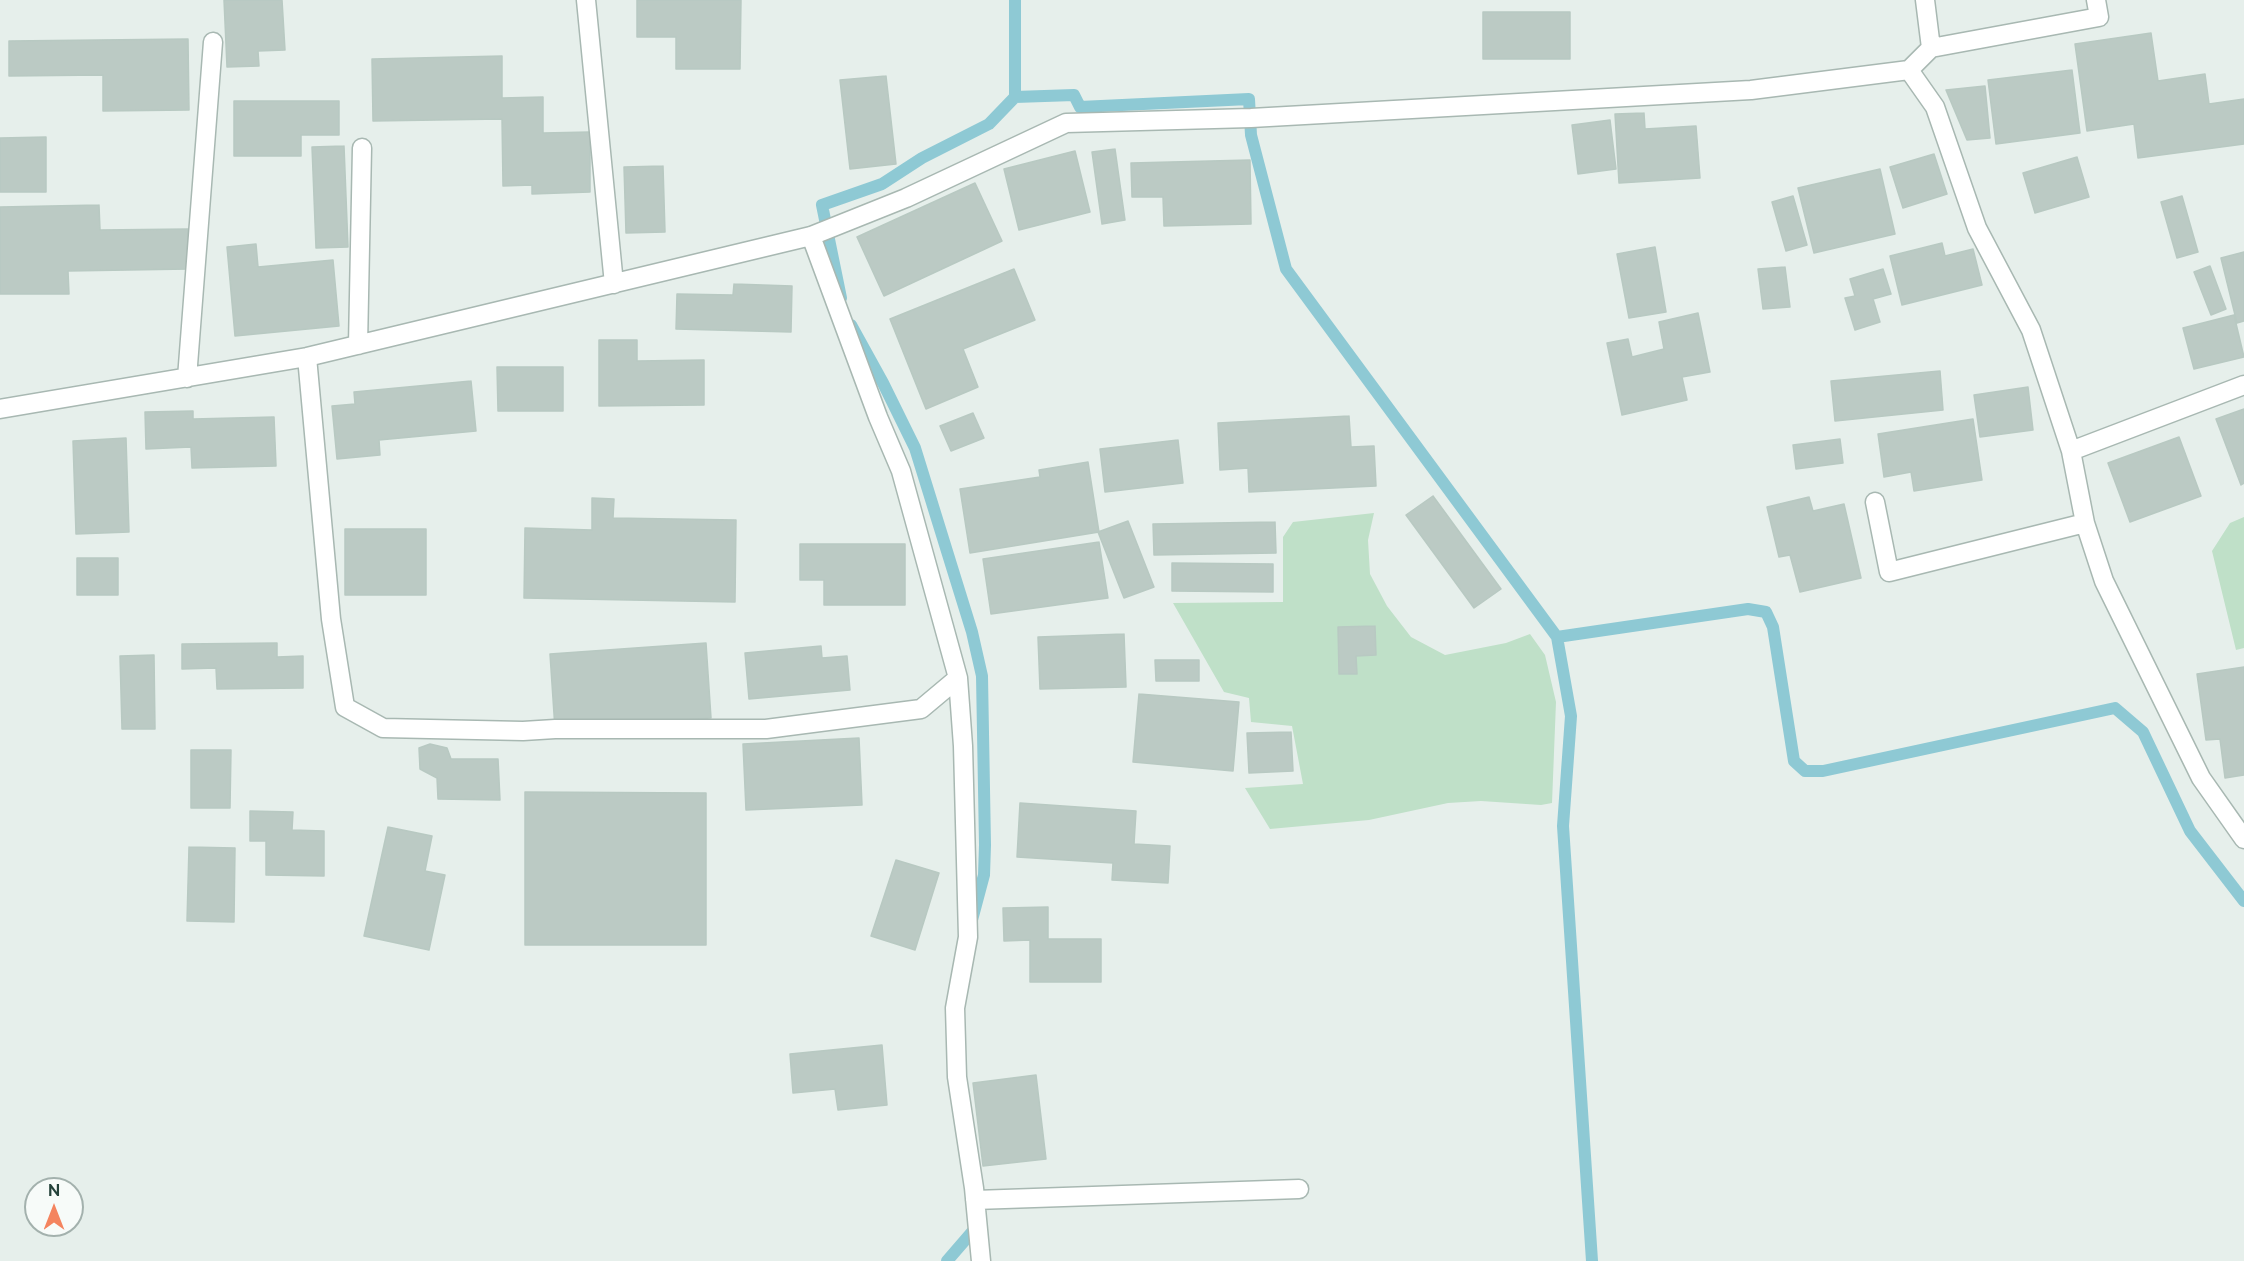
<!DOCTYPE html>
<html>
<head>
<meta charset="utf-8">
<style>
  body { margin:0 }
  #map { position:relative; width:2244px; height:1261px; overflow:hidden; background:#e6efeb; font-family:Raleway,sans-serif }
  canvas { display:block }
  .north { position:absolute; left:24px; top:1177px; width:60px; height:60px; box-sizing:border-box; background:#f7fbf9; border:2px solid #a3b1ad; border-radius:50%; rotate:0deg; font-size:16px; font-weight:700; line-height:24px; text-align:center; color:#24423a }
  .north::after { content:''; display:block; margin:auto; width:21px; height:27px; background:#f4845f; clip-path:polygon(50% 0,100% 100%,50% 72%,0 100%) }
</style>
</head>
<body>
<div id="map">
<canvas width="2244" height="1261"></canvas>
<div class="north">N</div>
</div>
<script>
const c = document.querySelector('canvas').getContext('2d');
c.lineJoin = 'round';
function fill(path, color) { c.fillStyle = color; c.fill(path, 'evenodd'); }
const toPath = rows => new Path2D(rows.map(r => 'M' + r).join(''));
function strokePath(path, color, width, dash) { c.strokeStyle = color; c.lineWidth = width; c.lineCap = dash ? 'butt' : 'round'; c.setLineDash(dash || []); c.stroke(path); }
fill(toPath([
  [1374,513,1368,540,1370,574,1387,606,1411,637,1445,655,1506,643,1530,634,1545,655,1556,702,1552,803,1541,805,1481,801,1448,803,1369,820,1270,829,1245,788,1303,784,1292,726,1251,722,1249,698,1224,692,1173,603,1283,602,1283,537,1293,522],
  [2244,517,2244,648,2236,650,2212,551,2230,523]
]), '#bfe0c8');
strokePath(toPath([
  [1015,0,1015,97,1074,95,1080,107,1249,99,1251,135,1286,269,1557,637,1571,716,1563,826,1592,1261],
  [841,298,822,205,882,184,922,158,989,124,1015,97],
  [851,325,883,383,915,448,972,632,982,676,985,845,984,875,972,920],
  [1557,637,1748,609,1766,612,1773,627,1794,761,1805,771,1823,771,2115,708,2143,732,2190,831,2244,901],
  [947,1261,979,1224]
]), '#8ec9d4', 12);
const building = toPath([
  [224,0,282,0,285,50,258,51,259,66,227,67,224,0],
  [637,0,741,0,740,69,676,69,676,37,637,37,637,0],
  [1483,12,1570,12,1570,59,1483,59,1483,12],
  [2151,33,2158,81,2205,74,2209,104,2244,99,2244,144,2138,158,2134,124,2087,131,2075,44,2151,33],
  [188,39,189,110,103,111,103,75,9,76,9,41,188,39],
  [502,56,502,98,543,97,543,133,590,132,590,192,532,194,532,185,503,186,502,119,373,121,372,59,502,56],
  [2072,70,2080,133,1996,144,1988,80,2072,70],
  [886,76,896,164,850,169,840,80,886,76],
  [1985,86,1990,138,1967,140,1946,90,1985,86],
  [234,101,339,101,339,135,301,135,301,156,234,156,234,101],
  [1644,113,1645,129,1696,126,1700,178,1619,183,1615,114,1644,113],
  [1610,120,1616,169,1578,174,1572,125,1610,120],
  [46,137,46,192,0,192,0,138,46,137],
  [344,146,348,247,316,248,312,147,344,146],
  [1115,149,1125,220,1102,224,1092,152,1115,149],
  [1075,151,1090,212,1019,230,1004,169,1075,151],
  [1934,154,1947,194,1903,208,1890,167,1934,154],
  [2077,157,2089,197,2035,213,2023,173,2077,157],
  [1250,160,1251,224,1164,226,1163,197,1132,197,1131,163,1250,160],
  [663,166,665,232,626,233,624,167,663,166],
  [1880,169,1895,234,1814,253,1798,188,1880,169],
  [975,183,1002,241,884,296,857,237,975,183],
  [1793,196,1807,245,1786,251,1772,202,1793,196],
  [2182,196,2198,252,2177,258,2161,202,2182,196],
  [99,205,100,230,188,229,189,269,68,271,69,294,0,294,0,207,99,205],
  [1942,243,1945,256,1973,249,1982,285,1902,305,1890,256,1942,243],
  [256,244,258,267,333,260,339,326,235,336,227,247,256,244],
  [1655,247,1666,312,1629,318,1617,254,1655,247],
  [2244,252,2244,321,2237,323,2221,258,2244,252],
  [2210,266,2226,309,2211,315,2194,272,2210,266],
  [1785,267,1790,307,1763,309,1758,269,1785,267],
  [1014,269,1035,320,963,349,978,387,926,409,890,319,1014,269],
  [1883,269,1891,294,1873,299,1880,322,1855,330,1845,298,1855,296,1850,279,1883,269],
  [734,284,792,286,791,332,676,329,677,294,733,295,734,284],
  [1698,313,1710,372,1682,377,1687,400,1622,415,1607,343,1628,339,1632,357,1664,349,1659,322,1698,313],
  [2234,315,2244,357,2194,369,2183,328,2234,315],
  [599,340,637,340,637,361,704,360,704,405,599,406,599,340],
  [497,367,563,367,563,411,498,411,497,367],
  [1940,371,1943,410,1835,421,1831,381,1940,371],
  [471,381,476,431,379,440,380,455,337,459,332,406,355,404,354,392,471,381],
  [2028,387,2033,430,1980,437,1974,395,2028,387],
  [2244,409,2244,483,2241,485,2216,419,2244,409],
  [193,411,193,419,274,417,276,466,192,468,191,447,146,449,145,412,193,411],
  [973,413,984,438,951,451,940,426,973,413],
  [1349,416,1351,447,1374,446,1376,486,1249,492,1248,468,1220,470,1218,423,1349,416],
  [1973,419,1982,480,1914,491,1911,472,1884,477,1878,434,1973,419],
  [2179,437,2201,496,2130,522,2108,463,2179,437],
  [126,438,129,532,76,534,73,441,126,438],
  [1840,439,1843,463,1796,469,1793,445,1840,439],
  [1178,440,1183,483,1105,492,1100,449,1178,440],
  [1088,462,1099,532,970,553,960,489,1040,477,1039,470,1088,462],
  [1433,496,1501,589,1474,608,1406,515,1433,496],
  [1809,497,1813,511,1844,504,1861,578,1800,592,1790,555,1779,557,1767,507,1809,497],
  [592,498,614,499,613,518,736,520,735,602,524,598,525,528,592,530,592,498],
  [1128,521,1154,587,1124,598,1098,532,1128,521],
  [1275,522,1276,553,1154,555,1153,524,1275,522],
  [345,529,426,529,426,595,345,595,345,529],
  [1099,542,1108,598,991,614,983,559,1099,542],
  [800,544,905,544,905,605,824,605,824,580,800,580,800,544],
  [77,558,118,558,118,595,77,595,77,558],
  [1172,563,1273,564,1273,592,1172,591,1172,563],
  [1375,626,1376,655,1356,656,1357,674,1339,674,1338,627,1375,626],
  [1124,634,1126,687,1040,689,1038,637,1124,634],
  [277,643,277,657,303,656,303,688,217,689,216,668,182,669,182,644,277,643],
  [706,643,711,718,555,729,550,654,706,643],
  [821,646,822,658,847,656,850,690,749,699,745,653,821,646],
  [154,655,155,729,122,729,120,656,154,655],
  [1155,660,1199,660,1199,681,1156,681,1155,660],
  [2244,667,2244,775,2225,778,2220,739,2206,740,2197,674,2244,667],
  [1139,694,1239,702,1233,771,1133,762,1139,694],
  [1291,732,1293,771,1249,773,1247,733,1291,732],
  [859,738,862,805,746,810,743,744,859,738],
  [430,744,447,748,451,759,498,759,500,800,438,799,437,778,420,769,419,748,430,744],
  [191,750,231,750,230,808,191,808,191,750],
  [525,792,706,793,706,945,525,945,525,792],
  [1020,803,1136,811,1134,844,1170,846,1168,883,1112,880,1113,863,1017,857,1020,803],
  [250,811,293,812,292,830,324,831,324,876,266,875,266,841,250,841,250,811],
  [388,827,432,836,425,871,445,875,429,950,364,936,388,827],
  [189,847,235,848,234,922,187,921,189,847],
  [896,860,939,873,915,950,871,936,896,860],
  [1048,907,1048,939,1101,939,1101,982,1030,982,1030,940,1004,941,1003,908,1048,907],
  [882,1045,887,1105,838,1110,835,1089,793,1093,790,1054,882,1045],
  [1036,1075,1046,1159,983,1166,973,1083,1036,1075]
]);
fill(building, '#bbcac4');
strokePath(building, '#b8c9c2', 1.5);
const street = toPath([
  [586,0,614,284],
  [1931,48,2099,17,2096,0],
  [1909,70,1931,48,1925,0],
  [811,236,878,417,901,471,958,678,963,746,968,937,955,1008,957,1077,974,1188,981,1261],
  [358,345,362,148],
  [307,357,331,619,345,707,383,728,523,731,555,729,766,729,921,709,958,678],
  [187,378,213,42],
  [0,409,307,357,811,236,906,198,1066,123,1251,118,1751,90,1909,70,1935,107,1977,228,2031,330,2071,451,2085,523,2104,581,2201,778,2244,839],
  [2071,451,2244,385],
  [1875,502,1889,572,2085,523],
  [975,1200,1299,1189]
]);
strokePath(street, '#a8b8b2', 21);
strokePath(street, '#fff', 18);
</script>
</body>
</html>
